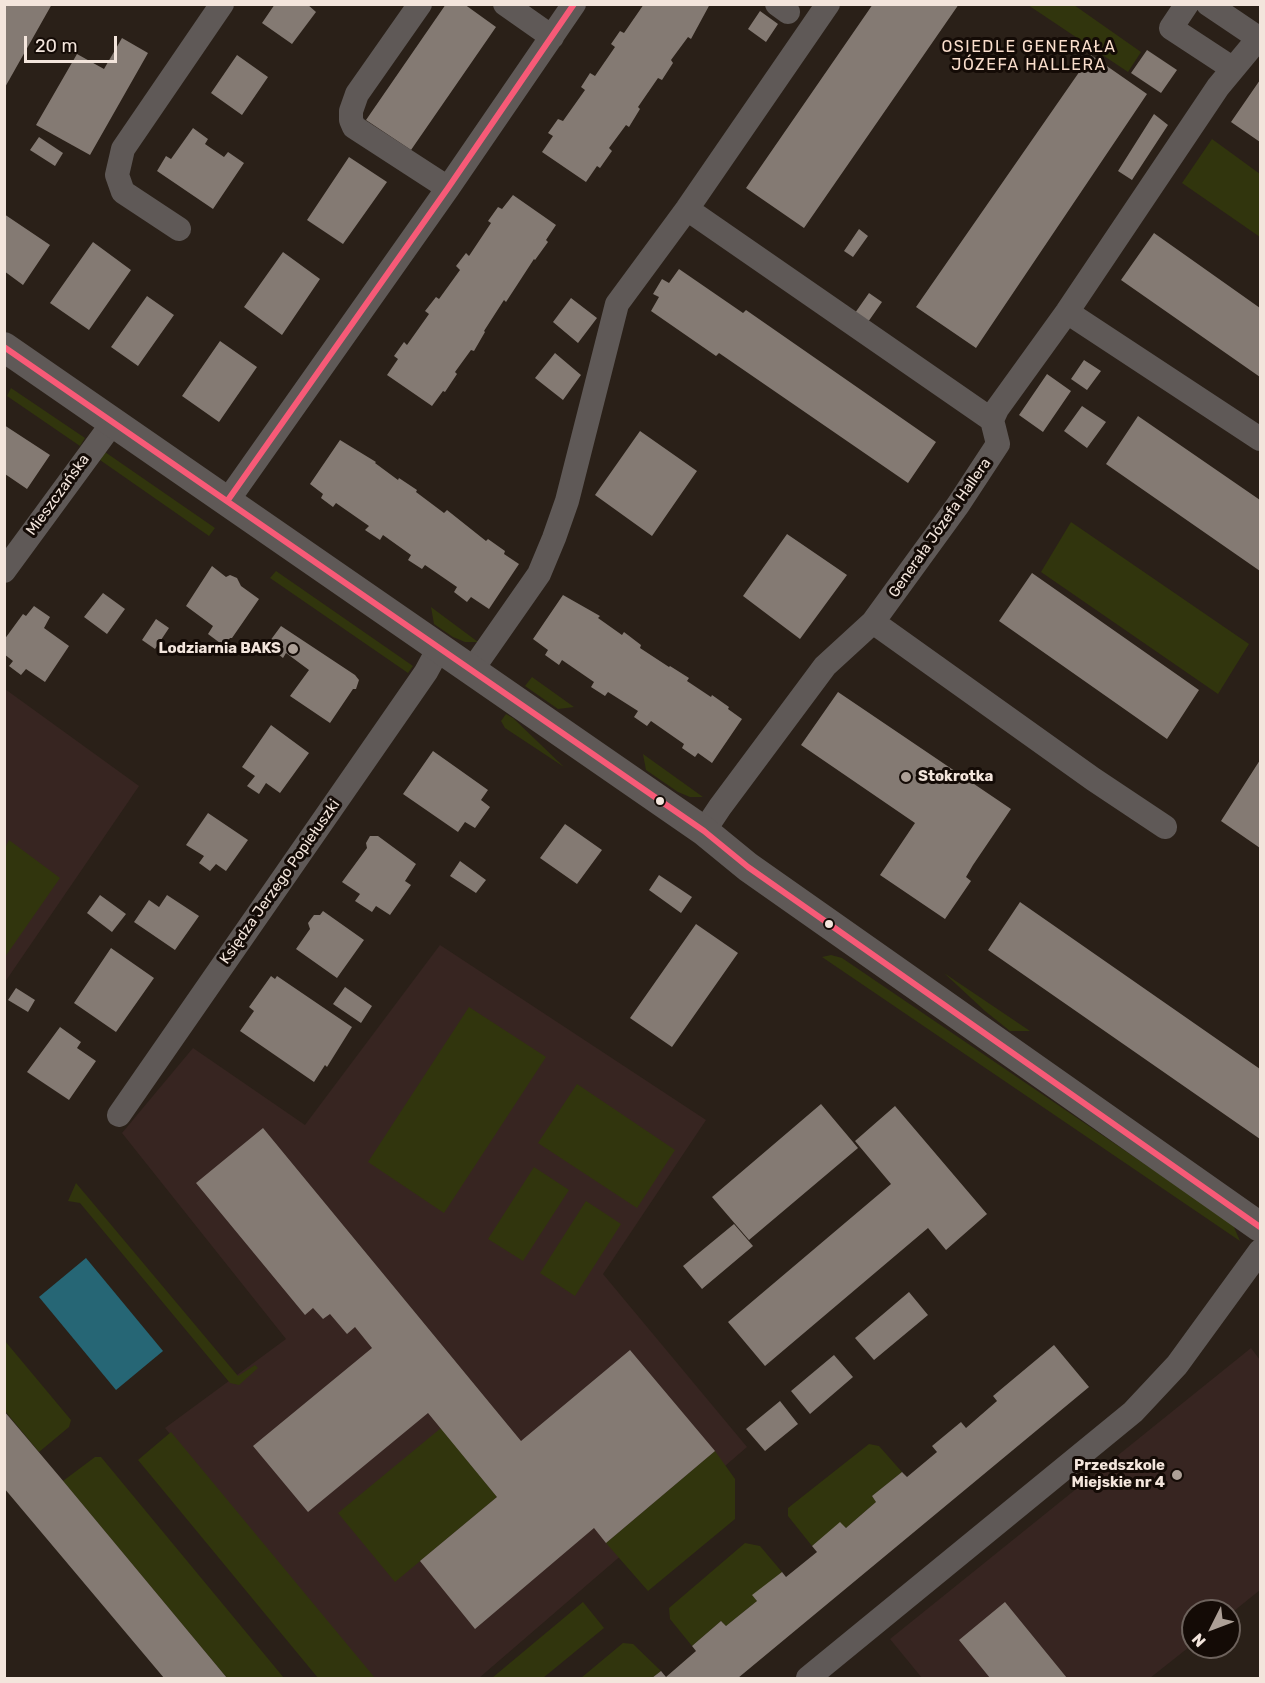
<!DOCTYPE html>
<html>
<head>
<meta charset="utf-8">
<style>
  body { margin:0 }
  #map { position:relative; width:1265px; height:1683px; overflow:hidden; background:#2a2018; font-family:Rubik,sans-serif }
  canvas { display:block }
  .frame { position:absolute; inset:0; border:6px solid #f3e5dc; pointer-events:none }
  .north { position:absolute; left:1181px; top:1599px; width:60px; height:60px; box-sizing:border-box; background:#140b06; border:2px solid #6d625c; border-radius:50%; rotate:228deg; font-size:16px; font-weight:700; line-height:24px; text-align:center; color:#f3e5dc }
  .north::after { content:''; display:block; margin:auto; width:21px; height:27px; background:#ada097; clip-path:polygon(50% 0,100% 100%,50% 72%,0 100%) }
  .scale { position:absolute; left:24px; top:36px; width:93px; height:27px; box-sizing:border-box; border:3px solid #f3e5dc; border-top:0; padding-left:8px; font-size:18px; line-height:21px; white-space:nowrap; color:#f3e5dc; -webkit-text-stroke:4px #140b06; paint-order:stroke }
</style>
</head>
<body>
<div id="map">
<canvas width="1265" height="1683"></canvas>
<div class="frame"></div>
<div class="north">N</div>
<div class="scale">20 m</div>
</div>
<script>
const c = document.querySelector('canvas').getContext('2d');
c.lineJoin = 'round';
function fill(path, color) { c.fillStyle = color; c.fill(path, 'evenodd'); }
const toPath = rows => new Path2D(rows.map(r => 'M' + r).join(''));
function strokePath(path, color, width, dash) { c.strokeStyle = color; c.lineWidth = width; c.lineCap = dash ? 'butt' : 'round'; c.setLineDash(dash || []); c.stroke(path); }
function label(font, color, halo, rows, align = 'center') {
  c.font = font + ' Rubik,sans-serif'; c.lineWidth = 6; c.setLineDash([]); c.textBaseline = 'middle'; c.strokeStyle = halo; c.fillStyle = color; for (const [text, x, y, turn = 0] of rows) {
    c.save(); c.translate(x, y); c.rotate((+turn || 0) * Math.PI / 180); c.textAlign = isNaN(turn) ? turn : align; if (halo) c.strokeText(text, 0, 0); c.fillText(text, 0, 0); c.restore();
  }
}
fill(toPath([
  [5,689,139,786,5,982],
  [440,945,706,1120,603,1274,747,1447,479,1678,372,1678,165,1428,286,1339,122,1133,193,1048,305,1125],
  [1251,1348,1260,1360,1260,1590,1229,1615,1229,1611,1193,1611,1193,1644,1150,1678,922,1678,890,1639]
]), '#372521');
fill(toPath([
  [1028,5,1074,5,1141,52,1128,72],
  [1212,139,1260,174,1260,237,1182,183],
  [11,388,85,438,80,446,7,396],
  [105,452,215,528,209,536,100,460],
  [1071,522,1249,644,1218,694,1041,572],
  [276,571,413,666,408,673,270,578],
  [431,607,478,642,465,642,453,637,434,624],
  [532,677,574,707,558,709,525,686],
  [506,714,513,718,564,767,505,728,501,721],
  [643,754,703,797,690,797,678,792,646,770],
  [9,840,60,878,5,957,4,850],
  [831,955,842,958,1224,1218,1233,1225,1240,1241,822,957],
  [944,973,1030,1031,1010,1031,985,1011],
  [469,1007,546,1057,444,1213,368,1162],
  [577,1084,675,1150,637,1208,538,1143],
  [534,1167,569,1190,523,1261,488,1239],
  [76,1183,238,1376,255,1365,258,1368,239,1385,230,1383,80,1203,68,1201],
  [586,1201,621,1224,575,1296,540,1273],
  [5,1341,71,1420,69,1427,39,1452,5,1411],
  [441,1428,497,1497,395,1582,338,1513],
  [171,1432,375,1678,318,1678,138,1460],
  [869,1444,879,1446,902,1472,872,1496,876,1502,846,1528,840,1523,812,1546,788,1516,788,1508],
  [715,1451,735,1479,735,1519,648,1591,606,1543],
  [95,1457,101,1457,284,1678,227,1678,63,1481],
  [745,1543,760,1546,782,1572,753,1595,757,1601,726,1626,721,1621,692,1646,670,1619,669,1608],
  [583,1602,604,1628,543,1678,492,1678],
  [623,1643,633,1644,661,1671,652,1678,581,1678]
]), '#31350d');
fill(toPath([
  [86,1258,163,1351,116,1390,39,1297]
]), '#266675');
fill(toPath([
  [4,4,52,4,4,89],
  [275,4,307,4,316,12,292,44,262,23],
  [446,4,464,4,496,27,411,150,366,120],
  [644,4,710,4,691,39,688,37,671,60,673,63,662,80,658,78,638,107,640,109,629,127,626,125,609,148,612,151,600,168,597,166,586,182,542,152,553,136,548,133,558,119,563,121,585,90,581,87,590,73,595,76,615,47,611,44,620,31,624,33],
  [873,4,959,4,804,228,746,188],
  [760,11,778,24,766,42,748,29],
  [122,38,148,53,90,155,36,125,77,54,104,69],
  [1147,50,1177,70,1161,93,1131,73],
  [237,55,268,77,242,115,211,93],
  [1091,55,1147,94,976,348,916,307],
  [1260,80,1260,142,1231,122],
  [1154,114,1168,125,1132,180,1118,171],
  [193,128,208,139,205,144,224,157,228,152,244,163,213,209,157,171,166,156,171,159],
  [39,137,63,153,55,166,30,150],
  [349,157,387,182,343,244,307,220],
  [513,195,556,225,546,240,548,242,535,260,534,259,506,302,504,300,484,331,485,332,474,351,471,350,455,372,457,374,445,392,443,391,432,406,387,375,398,359,394,356,404,342,407,345,429,314,425,311,436,297,439,299,460,270,456,266,466,253,469,256,491,223,488,221,498,207,502,209],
  [4,214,50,245,23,285,4,271],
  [859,229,868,236,853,257,844,251],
  [1154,233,1260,308,1260,377,1121,280],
  [93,242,131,270,89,330,50,303],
  [283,252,320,279,282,335,244,307],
  [679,269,743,313,746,310,936,442,908,483,719,353,716,356,651,311,659,297,653,294,662,279,669,283],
  [869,293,882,302,868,322,855,313],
  [147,296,174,315,138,366,111,347],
  [571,298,597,318,578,343,553,322],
  [220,341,257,367,219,422,182,396],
  [555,353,581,375,563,400,535,378],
  [1084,360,1101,371,1087,390,1071,379],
  [1047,374,1071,391,1043,432,1019,415],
  [1082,406,1106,422,1087,448,1064,431],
  [1138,416,1260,500,1260,571,1106,464],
  [4,425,50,455,27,489,5,474],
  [640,431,697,471,652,536,595,495],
  [340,440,376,462,375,463,398,480,399,478,417,490,416,492,444,513,447,510,486,541,488,539,505,551,504,554,519,564,489,609,471,597,467,602,454,592,457,587,425,565,422,569,408,560,411,555,383,535,380,540,365,530,369,526,336,503,333,507,321,498,323,494,310,484],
  [787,534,847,575,800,639,743,596],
  [212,566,226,577,230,575,237,578,241,586,259,599,232,638,230,638,224,646,208,634,213,626,186,606],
  [1032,573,1199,690,1167,739,999,621],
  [103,593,125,609,107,634,84,617],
  [563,595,600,616,598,618,622,635,624,632,641,645,640,648,669,667,670,666,689,678,687,681,711,697,712,695,729,707,728,709,742,719,712,763,698,753,695,757,682,748,684,744,651,721,647,726,634,717,638,711,608,692,605,696,591,687,594,682,562,660,559,665,545,655,548,650,533,639],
  [34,606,50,617,44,628,69,646,45,682,26,669,21,675,9,666,13,661,4,654,4,640,23,614,26,616],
  [156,619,169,628,155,649,142,640],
  [281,626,355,675,359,680,356,689,353,689,330,723,290,696,309,670,286,653,283,658,267,645],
  [838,692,1011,809,973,865,966,877,971,881,945,919,880,875,915,823,801,745],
  [271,725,309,753,280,793,266,783,259,794,247,786,255,776,242,767],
  [433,751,488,790,481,800,490,807,475,828,465,822,458,832,403,794],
  [1260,760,1260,848,1221,821],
  [208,813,248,840,226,871,216,864,210,871,199,863,204,856,186,845],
  [565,824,602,850,577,884,540,858],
  [370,836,378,836,416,864,405,881,411,885,390,915,376,906,372,912,355,901,360,894,342,882,367,848,366,843],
  [460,861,486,880,476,893,450,876],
  [659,875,692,897,681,913,649,890],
  [100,895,126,914,112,932,87,913],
  [167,895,199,916,175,950,134,922,149,900,159,907],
  [1020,902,1260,1069,1260,1139,988,950],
  [323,911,364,940,337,978,296,949,310,929,308,923,314,915,320,915],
  [696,924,738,953,672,1047,630,1018],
  [111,948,154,978,116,1032,74,1003],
  [271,976,275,979,277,976,352,1027,327,1067,325,1065,314,1082,240,1031,254,1011,249,1007],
  [345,987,372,1006,361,1023,333,1004],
  [16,988,35,1000,28,1012,8,1000],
  [60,1027,81,1042,77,1048,96,1061,69,1100,27,1072],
  [821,1104,858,1148,749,1240,712,1197],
  [895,1106,987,1214,946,1250,928,1228,765,1366,728,1322,891,1184,855,1141],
  [263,1128,521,1441,630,1350,715,1451,606,1543,594,1528,475,1629,420,1561,497,1497,428,1413,308,1512,253,1446,372,1348,355,1327,347,1334,330,1314,323,1319,313,1308,305,1315,196,1183],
  [734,1224,753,1246,702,1289,683,1266],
  [909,1292,928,1315,874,1360,855,1338],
  [1054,1345,1089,1387,738,1678,652,1678,661,1671,666,1677,696,1651,692,1646,721,1621,726,1626,757,1601,752,1595,782,1572,786,1577,817,1552,812,1546,840,1522,846,1528,876,1502,872,1496,902,1472,907,1477,937,1452,932,1446,961,1422,966,1428,997,1401,993,1396],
  [834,1355,853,1377,810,1414,791,1391],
  [780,1401,798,1424,765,1451,746,1429],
  [4,1411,59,1476,227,1678,164,1678,4,1488],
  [1005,1602,1067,1678,990,1678,959,1640]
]), '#847a73');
strokePath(toPath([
  [420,4,357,94,351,111,351,120,354,127,448,188],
  [505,4,552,37],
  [777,4,788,12],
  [1187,4,1171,28,1232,68],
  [1208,4,1260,39],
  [687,209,992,420],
  [179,229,123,192,117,175,123,149,222,4],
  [1067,312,1260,439],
  [228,500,448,188,574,4],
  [4,571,114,421],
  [873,622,1093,779,1165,827],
  [472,670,539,574,554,538,567,501,617,304,687,209,828,4],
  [704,831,720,807,825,666,873,622,958,505,998,444,992,420,997,409,1067,312,1218,87,1258,39],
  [119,1115,426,672,439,648],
  [808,1678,1133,1412,1177,1365,1260,1251]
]), '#5f5957', 24);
strokePath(toPath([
  [4,347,704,831,748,867,1260,1227]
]), '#5f5957', 30);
strokePath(toPath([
  [4,347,704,831,748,867,1260,1227],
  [228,500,448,188,574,4]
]), '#f75a77', 6);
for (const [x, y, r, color] of [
  [293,649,6,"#ada097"],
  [906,777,6,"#ada097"],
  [660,801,5,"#f3e5dc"],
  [829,924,5,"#f3e5dc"],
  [1177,1475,6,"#ada097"]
]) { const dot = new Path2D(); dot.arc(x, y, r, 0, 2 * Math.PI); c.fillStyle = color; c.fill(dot); strokePath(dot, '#140b06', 2); }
label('15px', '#f3e5dc', '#140b06', [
  ["Mieszczańska",58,495,-54],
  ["Generała Józefa Hallera",940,528,-55],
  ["Księdza Jerzego Popiełuszki",280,882,-55]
]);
label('bold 15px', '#f3e5dc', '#140b06', [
  ["Lodziarnia BAKS",281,649],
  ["Stokrotka",918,777,"left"],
  ["Przedszkole",1165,1466],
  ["Miejskie nr 4",1165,1483]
], 'right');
c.letterSpacing = '1.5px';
label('16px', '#fadecc', '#140b06', [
  ["OSIEDLE GENERAŁA",1029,47],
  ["JÓZEFA HALLERA",1029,65]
]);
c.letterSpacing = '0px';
</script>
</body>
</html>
